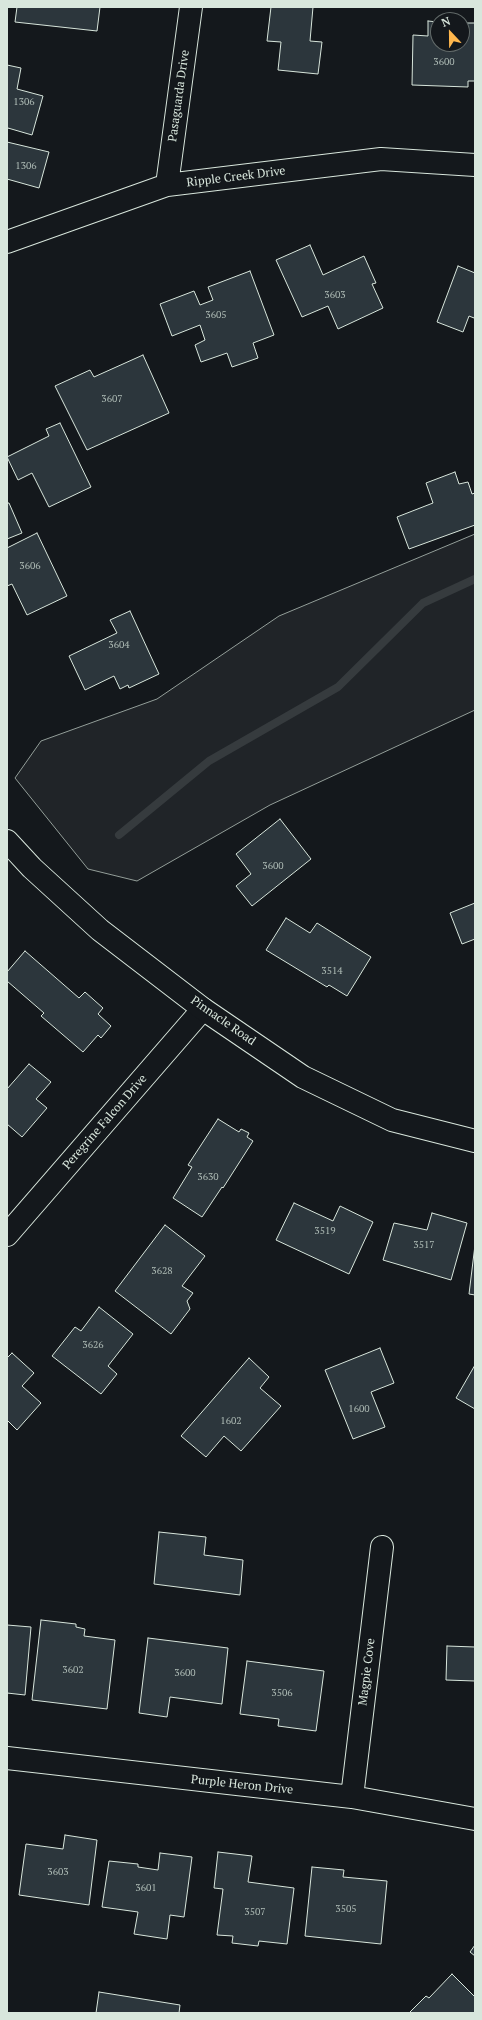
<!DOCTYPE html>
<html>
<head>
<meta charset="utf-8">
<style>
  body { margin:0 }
  #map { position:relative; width:482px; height:2020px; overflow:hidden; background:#14181c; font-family:"PT Serif",serif }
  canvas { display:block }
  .frame { position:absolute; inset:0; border:8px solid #d8e6dc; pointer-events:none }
  .north { position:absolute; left:430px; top:12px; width:40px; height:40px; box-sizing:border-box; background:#14181c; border:1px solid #626a69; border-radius:50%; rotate:338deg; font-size:11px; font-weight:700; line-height:16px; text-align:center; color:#d8e6dc }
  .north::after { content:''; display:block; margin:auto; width:14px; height:18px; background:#ffb74d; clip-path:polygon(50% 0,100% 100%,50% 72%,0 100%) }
</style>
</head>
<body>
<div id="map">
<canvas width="482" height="2020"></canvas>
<div class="frame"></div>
<div class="north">N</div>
</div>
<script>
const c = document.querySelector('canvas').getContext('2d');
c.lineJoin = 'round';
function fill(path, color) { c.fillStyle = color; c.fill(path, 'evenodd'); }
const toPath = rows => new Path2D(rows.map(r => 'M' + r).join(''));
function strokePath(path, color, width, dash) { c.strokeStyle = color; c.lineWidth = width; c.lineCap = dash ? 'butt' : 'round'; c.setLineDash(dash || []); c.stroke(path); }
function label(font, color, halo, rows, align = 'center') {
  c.font = font + ' "PT Serif",serif'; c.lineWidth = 3; c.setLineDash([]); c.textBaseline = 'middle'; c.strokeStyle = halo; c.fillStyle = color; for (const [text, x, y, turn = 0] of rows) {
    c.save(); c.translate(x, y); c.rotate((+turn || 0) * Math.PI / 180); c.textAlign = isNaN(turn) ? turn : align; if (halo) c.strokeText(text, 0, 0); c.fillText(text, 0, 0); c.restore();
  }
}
const green = toPath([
  [475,534,475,710,270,805,137,881,88,869,15,778,41,741,157,699,279,616,475,534]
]);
fill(green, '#202428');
strokePath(green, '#939e99', 1);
strokePath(toPath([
  [119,835,209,761,338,687,423,603,475,579]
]), '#363b3e', 8);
const building = toPath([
  [17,7,100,7,97,31,15,22,17,7],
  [271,7,313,7,310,41,322,42,318,74,278,70,281,42,267,41,271,7],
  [428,21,438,22,438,44,462,44,462,36,466,36,467,23,475,23,475,81,468,81,468,87,412,85,413,35,428,36,428,21],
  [7,65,21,68,17,89,43,96,32,135,8,128,7,131,7,65],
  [7,142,49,152,39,188,7,179,7,142],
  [310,245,323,275,364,256,376,283,372,284,383,308,338,329,328,306,302,317,276,260,310,245],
  [458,266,475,273,475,315,474,318,469,316,463,332,437,322,458,266],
  [250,271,274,335,253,343,258,358,232,367,227,353,201,362,195,345,205,340,200,325,172,336,160,304,194,291,200,305,213,300,208,287,250,271],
  [143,355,169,413,87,450,55,386,90,370,94,377,143,355],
  [60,423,91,487,49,507,32,473,18,480,7,457,49,436,46,429,60,423],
  [455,472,459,484,468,482,472,494,475,493,475,525,409,549,397,517,433,503,426,483,455,472],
  [7,503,9,503,22,533,7,539,7,503],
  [37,533,67,596,27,615,12,584,7,586,7,548,37,533],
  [130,611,159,674,129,688,128,685,120,689,114,676,85,690,69,656,117,633,110,620,130,611],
  [280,819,311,859,252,906,236,886,251,874,236,854,280,819],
  [475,903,475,939,462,944,450,913,475,903],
  [286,918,310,933,317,923,371,957,347,996,329,985,327,987,266,950,286,918],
  [25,951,79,998,85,992,103,1008,98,1014,111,1026,101,1038,98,1035,83,1052,41,1016,44,1013,7,981,7,972,25,951],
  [29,1064,51,1082,36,1099,47,1108,22,1137,7,1124,7,1089,29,1064],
  [218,1119,239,1132,241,1129,249,1133,247,1137,253,1141,223,1188,222,1187,202,1217,173,1198,192,1167,188,1165,218,1119],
  [294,1203,333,1221,340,1206,373,1222,349,1274,276,1240,294,1203],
  [432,1213,467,1223,451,1280,383,1260,394,1223,427,1230,432,1213],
  [165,1225,205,1256,182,1286,193,1293,187,1301,190,1309,171,1334,115,1291,165,1225],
  [475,1245,475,1295,469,1294,475,1245],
  [99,1307,133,1334,108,1366,117,1374,101,1394,52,1356,75,1327,81,1331,99,1307],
  [380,1348,394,1383,371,1392,385,1427,353,1439,325,1370,380,1348],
  [12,1353,34,1373,22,1386,41,1403,17,1430,7,1420,7,1358,12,1353],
  [249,1358,269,1377,260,1388,281,1406,241,1451,224,1436,206,1457,181,1436,249,1358],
  [475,1365,475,1409,456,1398,475,1365],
  [159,1532,206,1537,204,1555,243,1560,240,1595,154,1584,159,1532],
  [41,1620,76,1624,76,1627,85,1629,84,1636,115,1640,107,1709,32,1700,41,1620],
  [7,1625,31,1627,25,1695,7,1693,7,1625],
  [148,1638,228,1648,222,1704,170,1697,167,1717,139,1713,148,1638],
  [447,1646,475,1647,475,1681,446,1680,447,1646],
  [247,1661,324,1671,316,1731,278,1726,279,1719,240,1714,247,1661],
  [65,1835,97,1840,89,1905,19,1895,26,1844,63,1849,65,1835],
  [218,1852,252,1856,248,1882,294,1888,287,1944,259,1941,258,1946,232,1943,233,1936,217,1935,223,1889,214,1888,218,1852],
  [160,1853,192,1857,184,1917,170,1915,167,1939,134,1934,138,1912,102,1907,109,1861,138,1864,138,1867,158,1870,160,1853],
  [312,1867,344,1870,343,1877,387,1881,381,1944,305,1936,312,1867],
  [475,1945,475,1956,470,1952,475,1945],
  [452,1974,475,1997,475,2013,409,2013,426,1996,429,1998,452,1974],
  [99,1992,180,2005,179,2013,96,2013,99,1992]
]);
fill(building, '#2c363c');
strokePath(building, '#d8e6dc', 1);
const street = toPath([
  [167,185,191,7],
  [7,242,167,185,381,159,475,165],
  [7,1235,203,1009],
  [7,1758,352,1797,475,1819],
  [352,1797,382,1547]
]);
const secondary = toPath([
  [7,841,32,868,100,930,203,1009,303,1077,392,1120,475,1141]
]);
strokePath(street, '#d8e6dc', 24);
strokePath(secondary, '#d8e6dc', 24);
strokePath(street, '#14181c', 22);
strokePath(secondary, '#14181c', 22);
label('10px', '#adbab4', null, [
  ["3600",444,62],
  ["1306",24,102],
  ["1306",26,166],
  ["3603",335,295],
  ["3605",216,315],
  ["3607",112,399],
  ["3606",30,566],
  ["3604",119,645],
  ["3600",273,866],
  ["3514",332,971],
  ["3630",208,1177],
  ["3519",325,1231],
  ["3517",424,1245],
  ["3628",162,1271],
  ["3626",93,1345],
  ["1600",359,1409],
  ["1602",231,1421],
  ["3602",73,1670],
  ["3600",185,1673],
  ["3506",282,1693],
  ["3603",58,1872],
  ["3601",146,1888],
  ["3505",346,1909],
  ["3507",255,1912]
]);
label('12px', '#d8e6dc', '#14181c', [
  ["Pasaguarda Drive",179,96,-82],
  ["Ripple Creek Drive",236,177,-7],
  ["Pinnacle Road",223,1021,35],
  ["Peregrine Falcon Drive",105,1122,-49],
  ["Magpie Cove",367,1672,-83],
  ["Purple Heron Drive",242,1785,6]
]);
</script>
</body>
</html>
